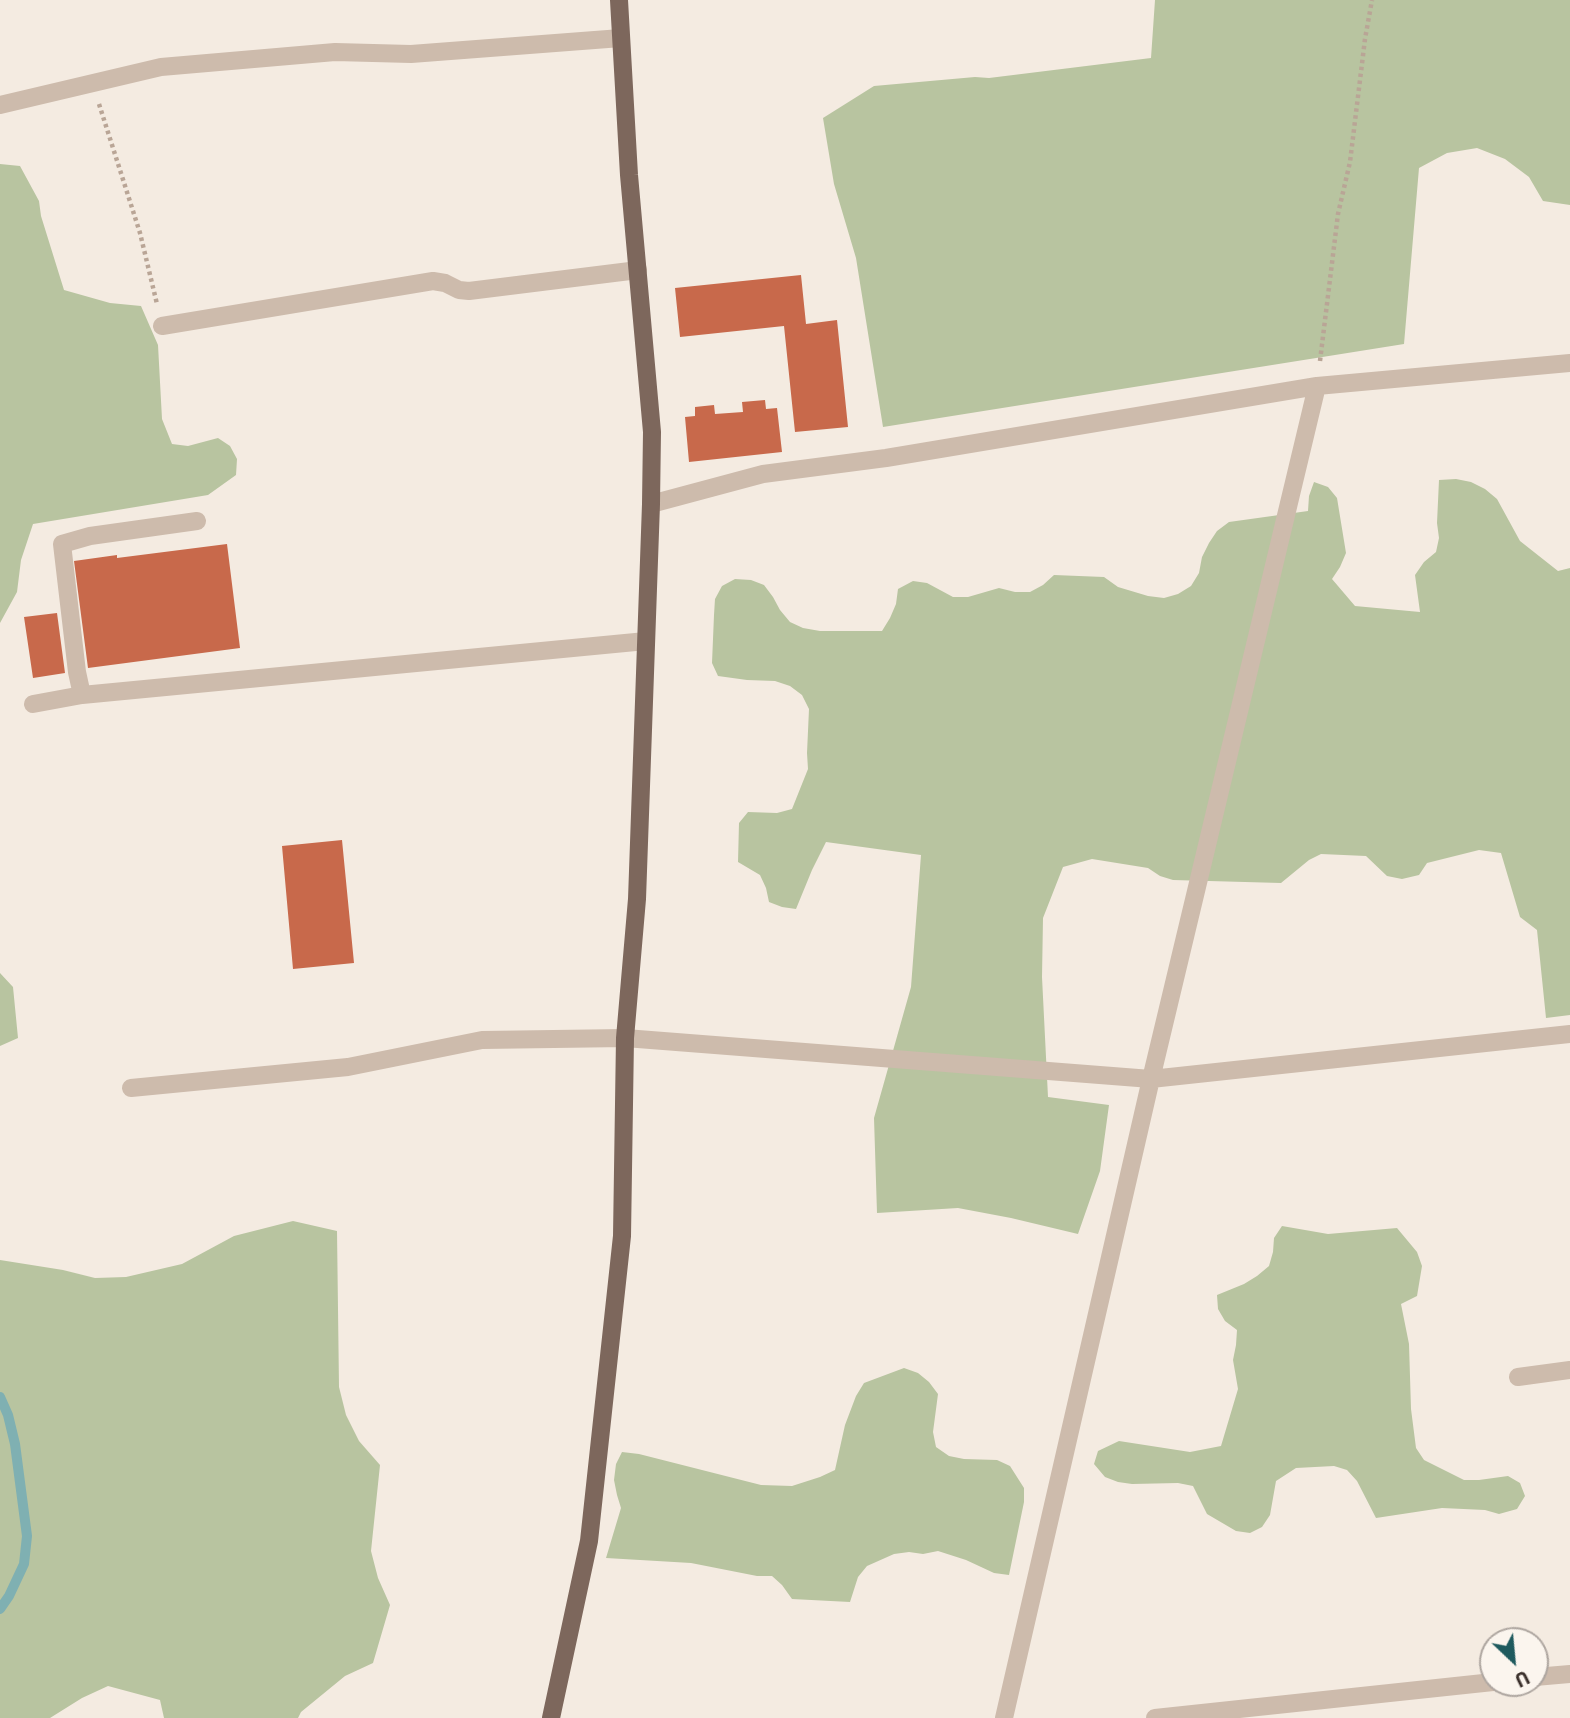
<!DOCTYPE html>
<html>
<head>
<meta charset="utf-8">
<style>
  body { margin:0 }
  #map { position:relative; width:1570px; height:1718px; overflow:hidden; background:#f4ebe1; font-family:"Exo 2",sans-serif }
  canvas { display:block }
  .north { position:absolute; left:1479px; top:1627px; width:70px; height:70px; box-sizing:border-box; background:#fbf5ee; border:2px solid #aea6a0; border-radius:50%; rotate:154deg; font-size:19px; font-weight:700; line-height:28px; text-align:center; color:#3b302b }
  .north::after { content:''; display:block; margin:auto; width:24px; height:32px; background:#1f5a5e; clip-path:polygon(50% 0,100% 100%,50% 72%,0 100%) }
</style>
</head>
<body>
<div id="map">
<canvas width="1570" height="1718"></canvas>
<div class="north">U</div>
</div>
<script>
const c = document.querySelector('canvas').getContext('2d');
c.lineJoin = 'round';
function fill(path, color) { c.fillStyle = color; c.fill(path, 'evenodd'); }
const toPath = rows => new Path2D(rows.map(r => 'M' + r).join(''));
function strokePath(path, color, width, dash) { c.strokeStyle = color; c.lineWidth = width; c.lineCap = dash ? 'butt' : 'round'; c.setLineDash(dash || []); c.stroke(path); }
fill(toPath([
  [1155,0,1570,0,1570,205,1543,201,1529,177,1505,159,1477,148,1447,153,1419,168,1404,344,883,427,856,258,834,184,823,118,874,86,975,77,989,78,1151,58],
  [0,164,20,166,39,201,41,216,64,290,110,303,141,306,158,345,162,419,172,444,188,446,218,438,230,446,237,459,236,475,208,495,33,524,21,560,17,592,0,623],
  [1456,479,1471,482,1485,489,1497,499,1520,541,1558,571,1570,568,1570,1015,1546,1018,1537,930,1520,917,1501,853,1479,850,1427,863,1419,875,1402,879,1387,876,1366,856,1321,854,1309,860,1281,883,1173,880,1160,876,1148,868,1092,859,1063,867,1043,918,1042,977,1048,1097,1109,1105,1100,1171,1078,1234,1011,1218,958,1208,877,1213,874,1118,911,987,921,855,826,842,812,870,796,909,782,907,769,902,766,888,760,875,738,862,739,823,748,812,777,813,792,809,808,769,807,753,809,709,802,695,790,686,775,681,747,680,718,676,712,663,714,615,715,599,722,586,735,579,751,580,764,585,773,597,780,610,790,622,803,628,820,631,882,631,890,618,896,604,898,589,913,581,927,583,953,597,968,597,999,588,1015,592,1030,592,1043,585,1054,575,1104,577,1118,587,1148,596,1164,598,1178,594,1191,586,1199,573,1202,557,1209,543,1217,531,1229,522,1308,511,1309,496,1314,482,1328,487,1337,498,1346,553,1340,567,1332,579,1355,606,1420,612,1415,575,1424,562,1436,552,1439,538,1437,523,1439,480],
  [0,973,13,987,18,1038,0,1046],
  [293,1221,337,1231,339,1387,346,1415,359,1441,380,1465,371,1551,378,1578,390,1605,373,1663,345,1676,301,1712,298,1718,164,1718,160,1700,108,1686,82,1698,50,1718,0,1718,0,1260,63,1270,95,1278,126,1277,182,1264,234,1236],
  [1282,1226,1328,1234,1397,1228,1417,1252,1422,1266,1417,1296,1401,1304,1409,1344,1411,1409,1416,1448,1424,1460,1464,1480,1479,1480,1508,1476,1520,1483,1525,1496,1517,1509,1499,1514,1485,1510,1442,1508,1376,1518,1357,1481,1347,1470,1334,1466,1296,1468,1276,1481,1270,1515,1262,1527,1250,1533,1236,1531,1207,1514,1193,1486,1178,1483,1132,1484,1118,1482,1105,1477,1094,1464,1098,1451,1119,1441,1190,1452,1221,1446,1238,1389,1233,1360,1236,1345,1237,1330,1225,1321,1218,1309,1217,1295,1244,1284,1257,1276,1269,1266,1273,1252,1274,1238],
  [904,1368,918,1373,929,1382,938,1394,933,1432,936,1447,949,1456,964,1459,997,1460,1010,1466,1024,1488,1024,1502,1009,1575,994,1573,966,1560,938,1551,923,1554,909,1552,894,1554,867,1566,858,1577,850,1602,792,1599,782,1585,772,1576,757,1576,691,1563,606,1558,621,1508,617,1495,614,1480,616,1464,622,1452,639,1454,761,1485,792,1486,820,1477,835,1470,845,1425,856,1396,864,1383]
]), '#b8c4a0');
strokePath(toPath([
  [0,1397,8,1415,15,1444,27,1536,24,1564,9,1596,0,1609]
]), '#7fb0b2', 10);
fill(toPath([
  [801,275,806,324,837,320,848,427,795,432,784,326,680,337,675,288],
  [765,400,766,409,777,408,782,452,689,462,685,417,695,416,695,407,714,405,715,414,743,412,742,402],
  [227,544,240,648,88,668,74,561,117,555,117,558],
  [57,613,65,673,33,678,24,617],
  [342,840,354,963,293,969,282,846]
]), '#c8694b');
strokePath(toPath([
  [99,104,140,233,157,304],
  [1320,361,1338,214,1350,162,1365,39,1372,0]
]), '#b9a596', 4.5, [3.5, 3.5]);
strokePath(toPath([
  [0,105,161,67,335,52,411,54,621,38],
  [162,326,433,281,445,283,459,290,469,291,638,270],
  [651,504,763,474,886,458,1317,386,1570,363],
  [82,695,77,672,62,544,90,536,197,521],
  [33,704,82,695,646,641],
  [131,1088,348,1067,482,1040,625,1038,1151,1079,1570,1034],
  [1518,1377,1570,1370],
  [1535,1677,1570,1674],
  [1004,1718,1151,1079,1317,386],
  [1155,1718,1493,1682]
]), '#cdbbac', 18);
strokePath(toPath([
  [551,1718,589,1541,622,1236,625,1038,637,899,651,504,652,432,629,175,619,0]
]), '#7d675c', 18);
</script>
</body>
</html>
